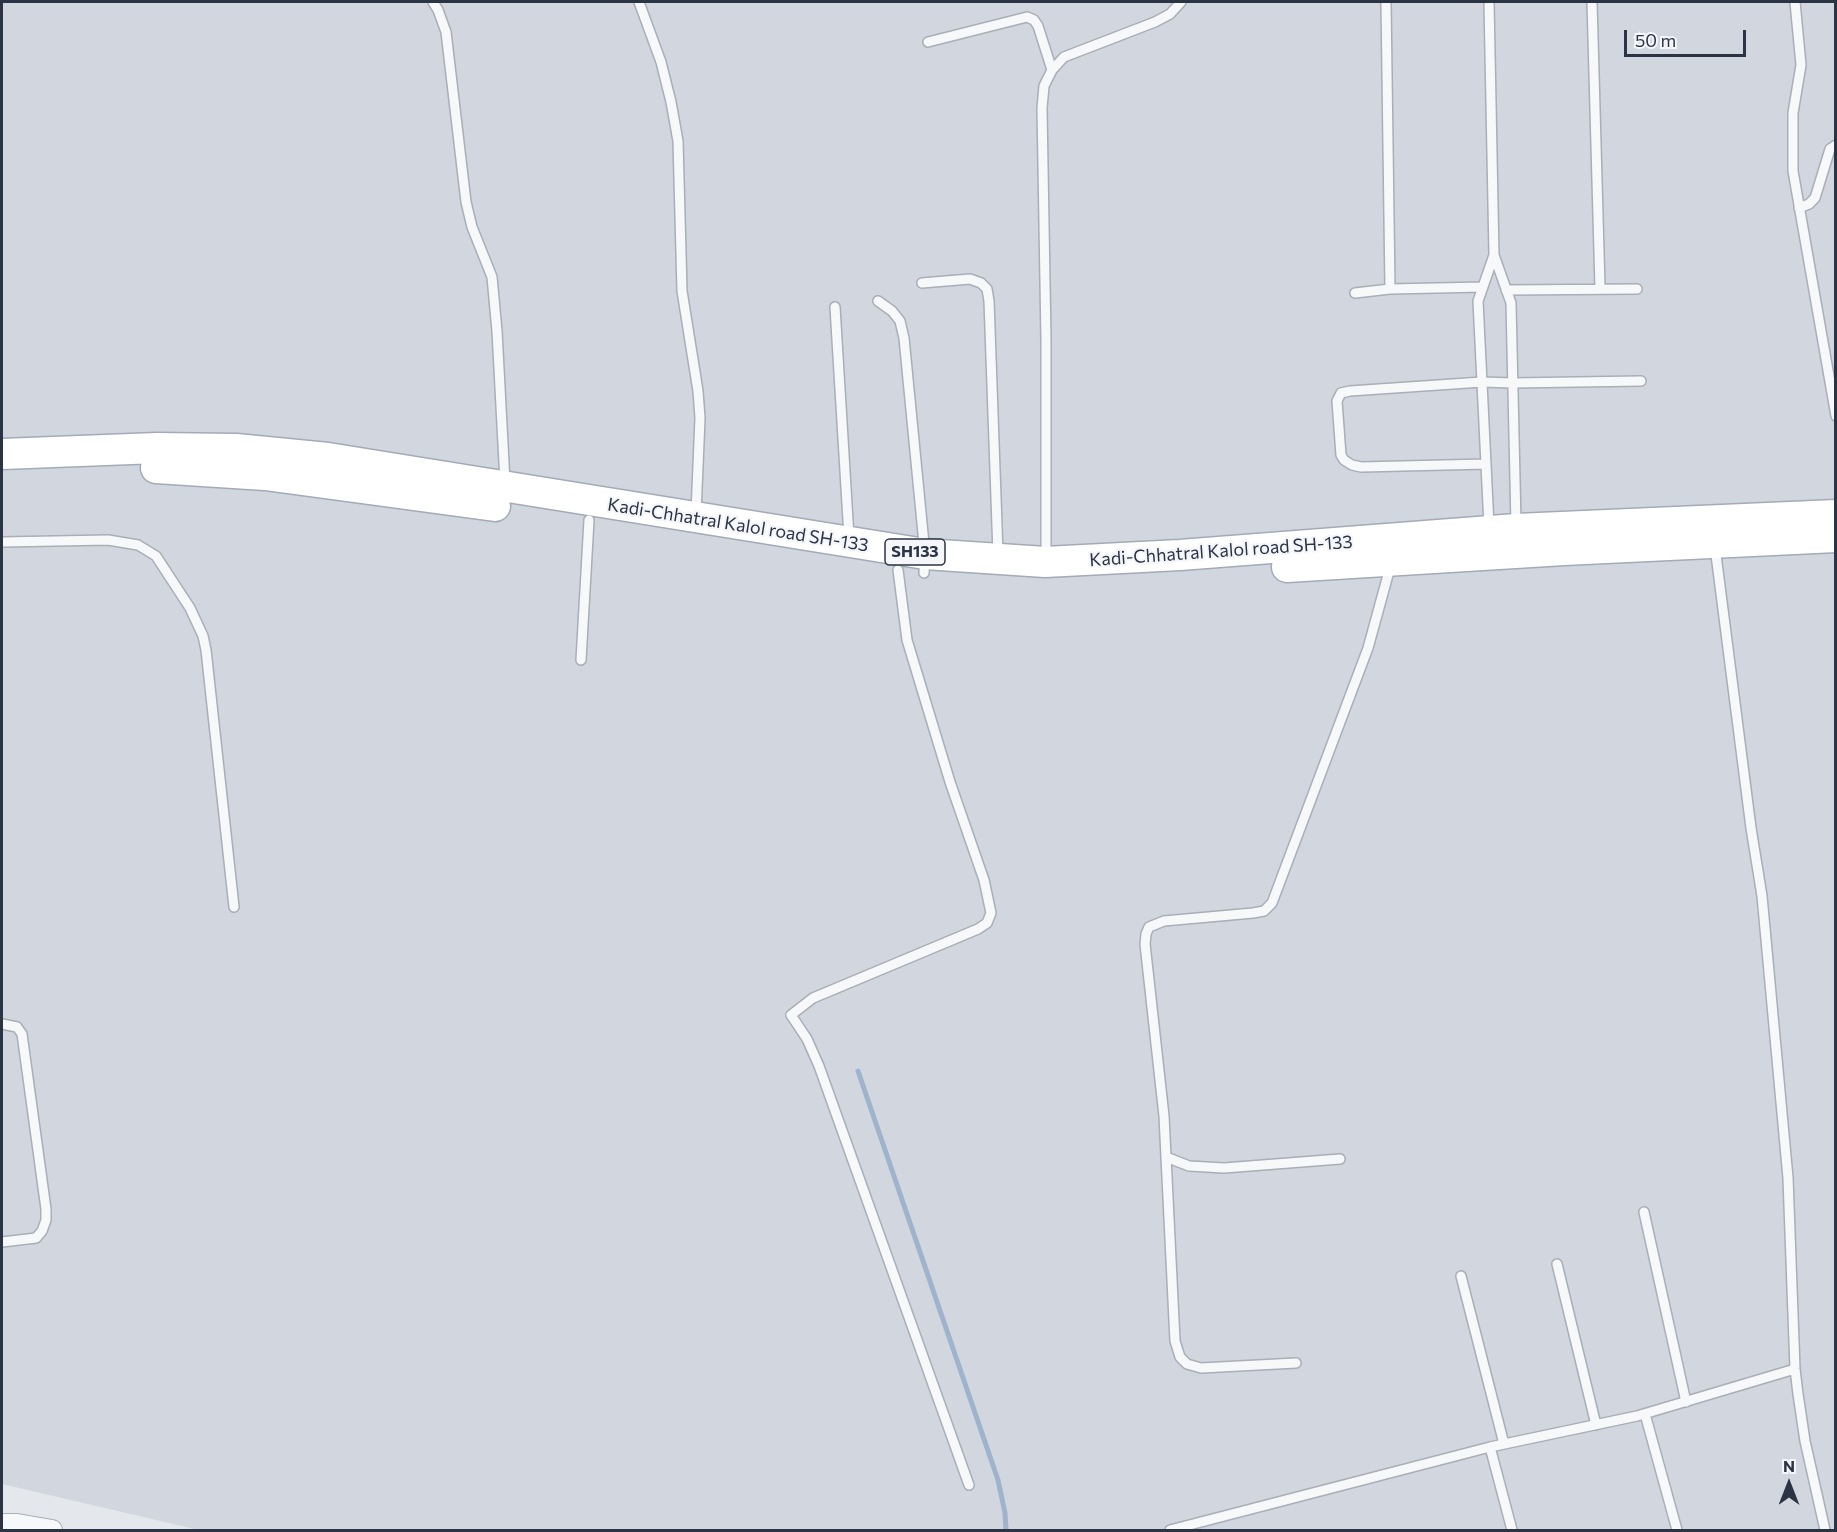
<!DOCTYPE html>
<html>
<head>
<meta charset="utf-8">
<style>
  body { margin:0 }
  #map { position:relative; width:1837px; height:1532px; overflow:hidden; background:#e4e7ec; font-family:Commissioner,sans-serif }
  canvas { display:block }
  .frame { position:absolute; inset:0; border:3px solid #2b3445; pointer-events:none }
  .north { position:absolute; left:1759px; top:1454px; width:60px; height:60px; -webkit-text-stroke:4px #f4f6f9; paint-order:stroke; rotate:0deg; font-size:16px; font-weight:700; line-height:24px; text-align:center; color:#2b3445 }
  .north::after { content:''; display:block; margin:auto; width:21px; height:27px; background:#2b3445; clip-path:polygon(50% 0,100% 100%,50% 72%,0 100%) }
  .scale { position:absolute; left:1624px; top:30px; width:122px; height:27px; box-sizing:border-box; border:3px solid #2b3445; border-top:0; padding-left:8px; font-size:18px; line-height:21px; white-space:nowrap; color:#2b3445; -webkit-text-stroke:4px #f4f6f9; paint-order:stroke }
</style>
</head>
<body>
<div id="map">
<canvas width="1837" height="1532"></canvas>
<div class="frame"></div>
<div class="north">N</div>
<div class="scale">50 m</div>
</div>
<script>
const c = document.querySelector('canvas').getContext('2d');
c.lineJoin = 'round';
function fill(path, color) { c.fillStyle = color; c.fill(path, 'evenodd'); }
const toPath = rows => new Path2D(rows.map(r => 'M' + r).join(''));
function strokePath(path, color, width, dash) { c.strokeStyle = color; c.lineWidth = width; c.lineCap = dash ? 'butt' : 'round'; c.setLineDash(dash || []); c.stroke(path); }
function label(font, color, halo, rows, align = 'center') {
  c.font = font + ' Commissioner,sans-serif'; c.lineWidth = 4.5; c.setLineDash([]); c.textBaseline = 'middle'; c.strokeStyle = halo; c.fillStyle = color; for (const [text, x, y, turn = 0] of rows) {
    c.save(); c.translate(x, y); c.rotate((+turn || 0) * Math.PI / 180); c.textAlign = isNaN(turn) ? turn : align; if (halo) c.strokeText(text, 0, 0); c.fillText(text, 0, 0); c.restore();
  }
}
fill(toPath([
  [2,2,1835,2,1835,1530,199,1530,2,1484]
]), '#d2d6de');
strokePath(toPath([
  [858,1071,998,1480,1005,1513,1006,1530]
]), '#9fb4cc', 5);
const lane = toPath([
  [433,2,438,10,446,32,466,202,472,227,492,277,497,331,505,482],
  [639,2,661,62,671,102,678,141,682,291,698,391,700,418,696,513],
  [1386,2,1390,289],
  [1489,2,1494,255,1511,303,1516,524],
  [1592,2,1600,288],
  [1795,2,1801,65,1793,113,1793,171,1836,416],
  [928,42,1027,17,1034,20,1038,26,1052,70],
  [1799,208,1809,204,1815,198,1830,149,1836,145],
  [922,283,970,279,981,283,987,289,989,301,998,554],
  [1506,290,1637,289],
  [1355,293,1390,289,1483,287],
  [878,301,892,311,900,321,904,338,925,554,924,573],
  [835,307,849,537],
  [1486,464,1361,467,1352,465,1344,460,1341,455,1337,401,1341,393,1350,391,1482,382,1513,383,1641,381],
  [1489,526,1478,301,1494,255],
  [2,542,108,540,138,545,156,556,190,608,203,636,206,650,234,907],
  [1715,547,1751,828,1762,896,1788,1178,1795,1369,1798,1394,1805,1441,1825,1530],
  [1046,557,1046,340,1042,108,1044,86,1052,70,1064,57,1155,22,1170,14,1181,2],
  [898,570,907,640,950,782,984,880,991,913,987,923,978,929,813,998,791,1015,807,1039,819,1066,969,1485],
  [581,660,589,520],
  [2,1024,17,1027,22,1034,46,1209,46,1220,42,1231,36,1238,2,1242],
  [1166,1157,1189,1166,1224,1168,1340,1159],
  [1644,1212,1686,1402],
  [1557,1264,1596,1425],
  [1461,1276,1504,1444],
  [1296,1363,1201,1368,1187,1364,1180,1357,1175,1341,1164,1116,1145,944,1146,934,1149,927,1164,921,1253,913,1264,911,1272,903,1368,648,1391,564],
  [1645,1414,1677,1530],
  [1490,1447,1512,1530],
  [1170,1530,1490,1447,1637,1416,1795,1369]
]);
const street = toPath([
  [2,1524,17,1524,52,1530]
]);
const primary = toPath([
  [2,454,157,448,236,449,328,458,925,554,1045,562,1180,555,1516,529,1836,515],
  [156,468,265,475,495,506],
  [1287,567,1564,550,1836,537]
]);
strokePath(lane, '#a9aeb7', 12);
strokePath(street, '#a9aeb7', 22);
strokePath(primary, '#a3abb8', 33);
strokePath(lane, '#f7f8fa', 9);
strokePath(street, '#f7f8fa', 20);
strokePath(primary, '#fff', 30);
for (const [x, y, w] of [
  [915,552,60]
]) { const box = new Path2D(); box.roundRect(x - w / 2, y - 13, w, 26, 4.5); c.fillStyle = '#f4f6f9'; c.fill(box); strokePath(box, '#2b3445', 1.5); }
label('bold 16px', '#2b3445', null, [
  ["SH133",915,552]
]);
label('18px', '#2b3445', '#f4f6f9', [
  ["Kadi-Chhatral Kalol road SH-133",738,525,9],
  ["Kadi-Chhatral Kalol road SH-133",1221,551,-4]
]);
</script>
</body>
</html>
